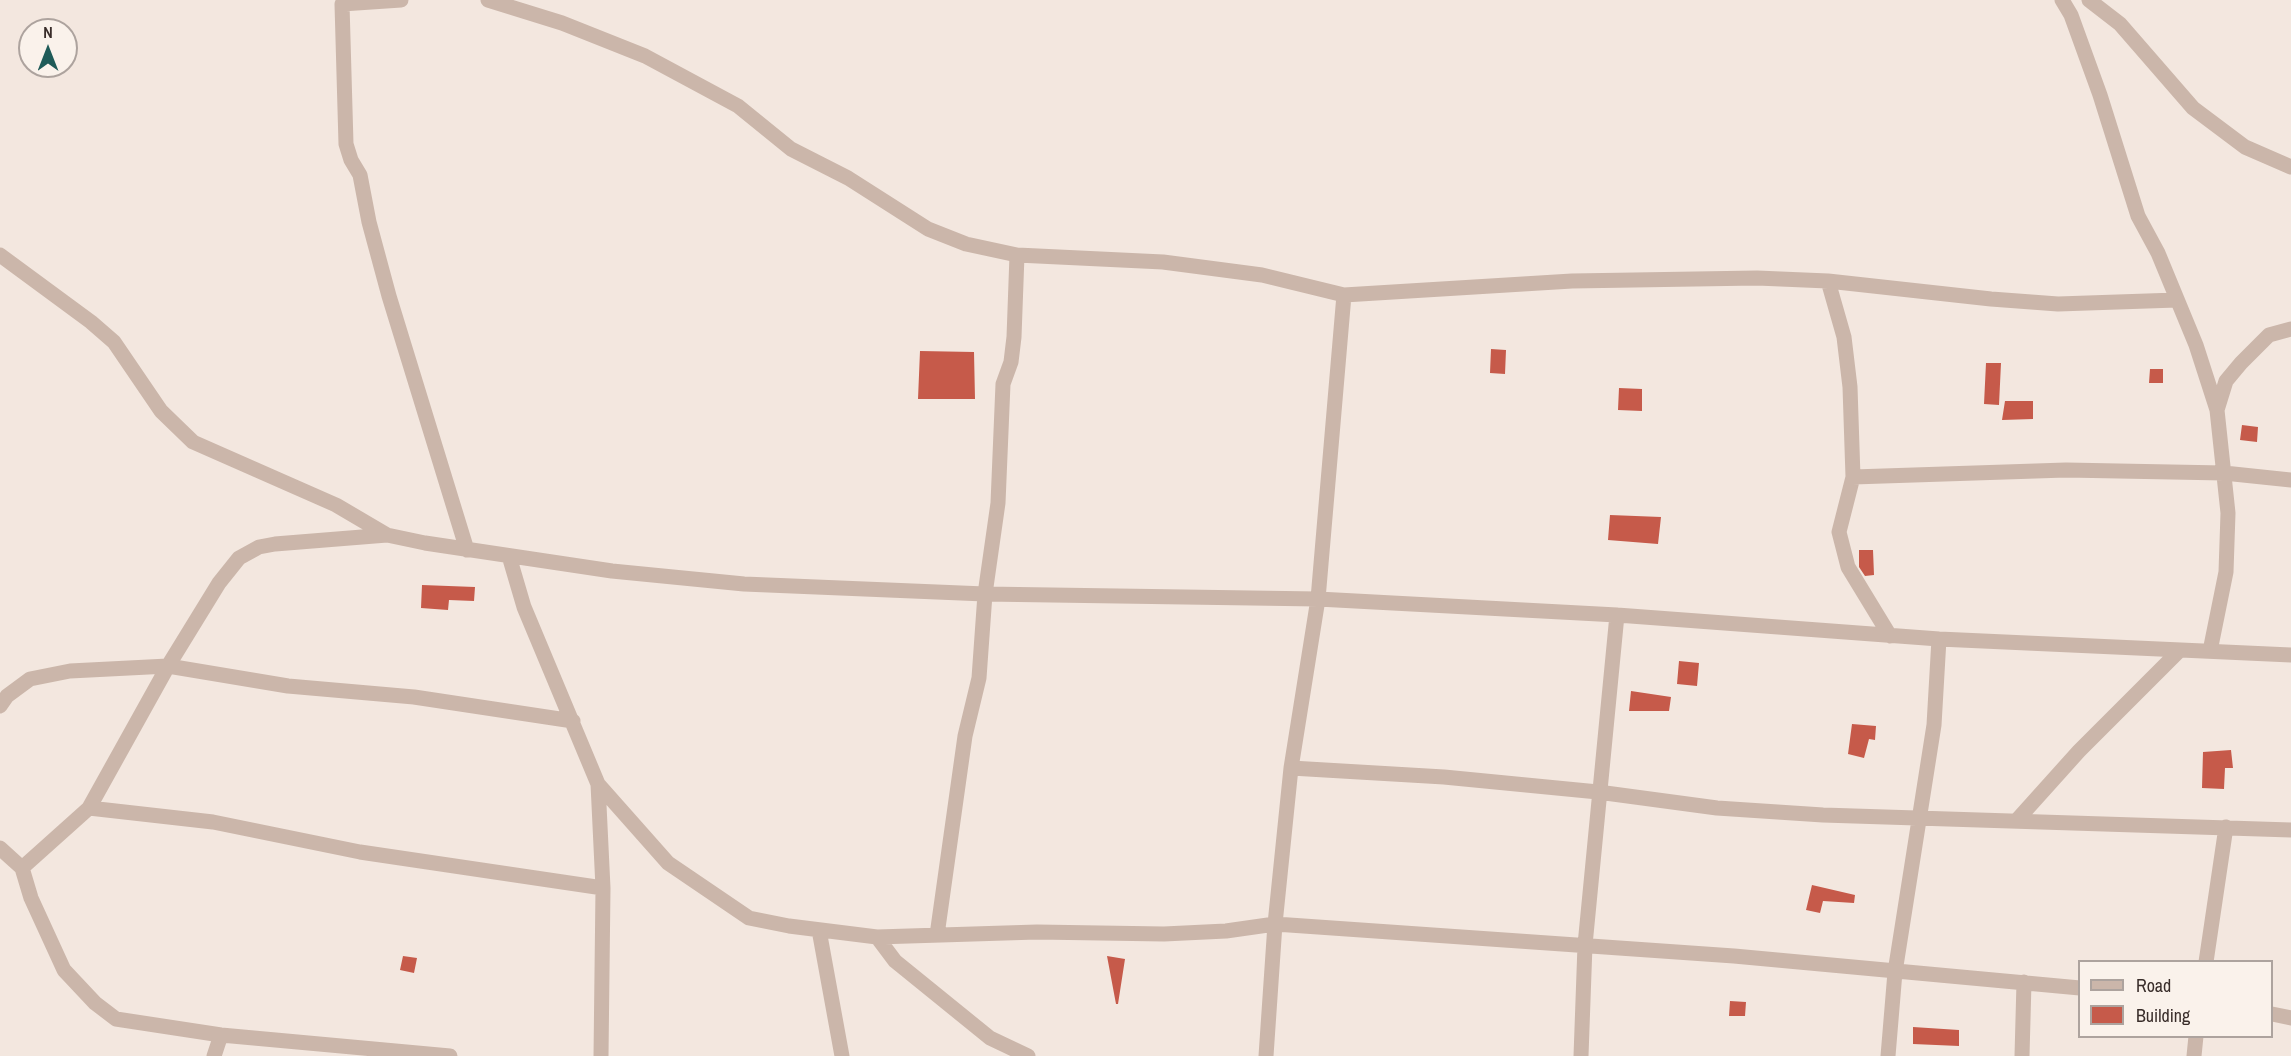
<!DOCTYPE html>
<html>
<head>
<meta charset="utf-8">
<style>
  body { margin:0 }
  #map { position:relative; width:2291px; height:1056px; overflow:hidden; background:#f3e7df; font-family:"Archivo Narrow",sans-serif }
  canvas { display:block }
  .legend { position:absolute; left:2078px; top:960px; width:195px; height:78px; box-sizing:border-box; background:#faf2eb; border:2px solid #ada39e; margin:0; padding:8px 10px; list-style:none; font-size:18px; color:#392d2a }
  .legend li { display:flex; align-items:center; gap:12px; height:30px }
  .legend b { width:30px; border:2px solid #ada39e }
  .north { position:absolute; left:18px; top:18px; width:60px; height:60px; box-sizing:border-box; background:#faf2eb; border:2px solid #ada39e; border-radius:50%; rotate:0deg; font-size:16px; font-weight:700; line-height:24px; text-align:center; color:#392d2a }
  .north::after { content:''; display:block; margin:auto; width:21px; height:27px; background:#1f5b58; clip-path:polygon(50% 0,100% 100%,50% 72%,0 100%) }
</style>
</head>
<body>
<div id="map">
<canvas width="2291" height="1056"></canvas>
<ul class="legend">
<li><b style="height:8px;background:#cbb6aa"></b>Road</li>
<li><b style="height:16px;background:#c65a4a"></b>Building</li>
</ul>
<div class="north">N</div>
</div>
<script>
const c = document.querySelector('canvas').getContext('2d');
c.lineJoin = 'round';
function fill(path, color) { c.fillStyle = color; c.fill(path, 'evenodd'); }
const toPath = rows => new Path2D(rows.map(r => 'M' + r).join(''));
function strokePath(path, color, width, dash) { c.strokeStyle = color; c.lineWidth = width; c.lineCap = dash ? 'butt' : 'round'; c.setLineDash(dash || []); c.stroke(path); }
fill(toPath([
  [1491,349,1506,350,1505,374,1490,373],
  [920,351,974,352,975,399,918,399],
  [1986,363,2001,363,1999,405,1984,404],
  [2150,369,2163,369,2163,383,2149,383],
  [1619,388,1642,389,1642,411,1618,410],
  [2005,401,2033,401,2033,419,2002,420],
  [2242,425,2258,427,2257,442,2240,440],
  [1610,515,1661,517,1658,544,1608,540],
  [1859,550,1873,550,1874,575,1865,576,1859,567],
  [422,585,475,587,474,601,449,600,448,610,421,608],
  [1679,661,1699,663,1697,686,1677,684],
  [1631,691,1671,697,1669,711,1629,711],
  [1852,724,1876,726,1875,740,1869,739,1864,758,1848,754],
  [2231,750,2233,768,2225,768,2224,789,2202,788,2203,752],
  [1812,885,1855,895,1854,903,1823,901,1820,913,1806,910],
  [403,956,417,958,414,973,400,970],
  [1107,956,1125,959,1118,1004,1116,1004],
  [1730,1001,1746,1002,1745,1016,1729,1016],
  [1913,1027,1959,1030,1959,1046,1913,1044]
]), '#c65a4a');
strokePath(toPath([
  [401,0,342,4,346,144,351,160,360,175,369,222,389,296,467,550],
  [488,0,562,23,645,56,738,106,791,149,848,178,928,229,966,244,1017,255,1163,262,1262,275,1344,295],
  [2062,0,2071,15,2100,95,2138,216,2158,253,2196,345,2217,410,2228,513,2226,572,2210,651],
  [2089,0,2120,24,2193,108,2245,147,2291,167],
  [0,255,91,322,114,342,161,411,193,442,336,505,387,535,425,543,612,571,744,584,985,594,1318,599,1617,615,1939,639,2291,655],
  [1828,281,1844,337,1850,387,1853,477,1839,532,1848,567,1890,636],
  [2217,410,2226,381,2241,363,2269,335,2291,329],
  [1853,477,2066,470,2224,473,2291,480],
  [509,556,524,607,598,784,603,888,601,1056],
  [0,706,7,696,30,679,70,671,168,666,288,686,414,697,573,721],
  [1291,768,1444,777,1598,792,1717,808,1823,815,2291,830],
  [598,784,668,863,749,918,789,926,877,937,1037,932,1164,934,1226,931,1275,924,1734,956,2080,988],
  [89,808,213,822,360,852,603,888],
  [2017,820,2079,751,2180,650],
  [0,848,22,868,31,898,64,970,95,1003,116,1019,221,1035,450,1056],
  [22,868,89,808,168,666,219,583,239,558,259,547,275,544,387,535],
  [819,930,842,1056],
  [937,935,965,736,979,678,985,594,998,503,1003,384,1011,362,1014,337,1017,255],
  [877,937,895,961,990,1038,1028,1056],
  [2206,962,2226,827],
  [2272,1014,2291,1018],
  [214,1056,221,1035],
  [1266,1056,1275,924,1291,768,1318,599,1344,295,1572,281,1757,278,1828,281,1991,299,2058,304,2177,300],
  [1581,1056,1585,945,1617,615],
  [1888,1056,1895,972,1934,725,1939,639],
  [2022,1056,2024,982],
  [2194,1056,2196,1036]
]), '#cbb6aa', 15);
</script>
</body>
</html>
